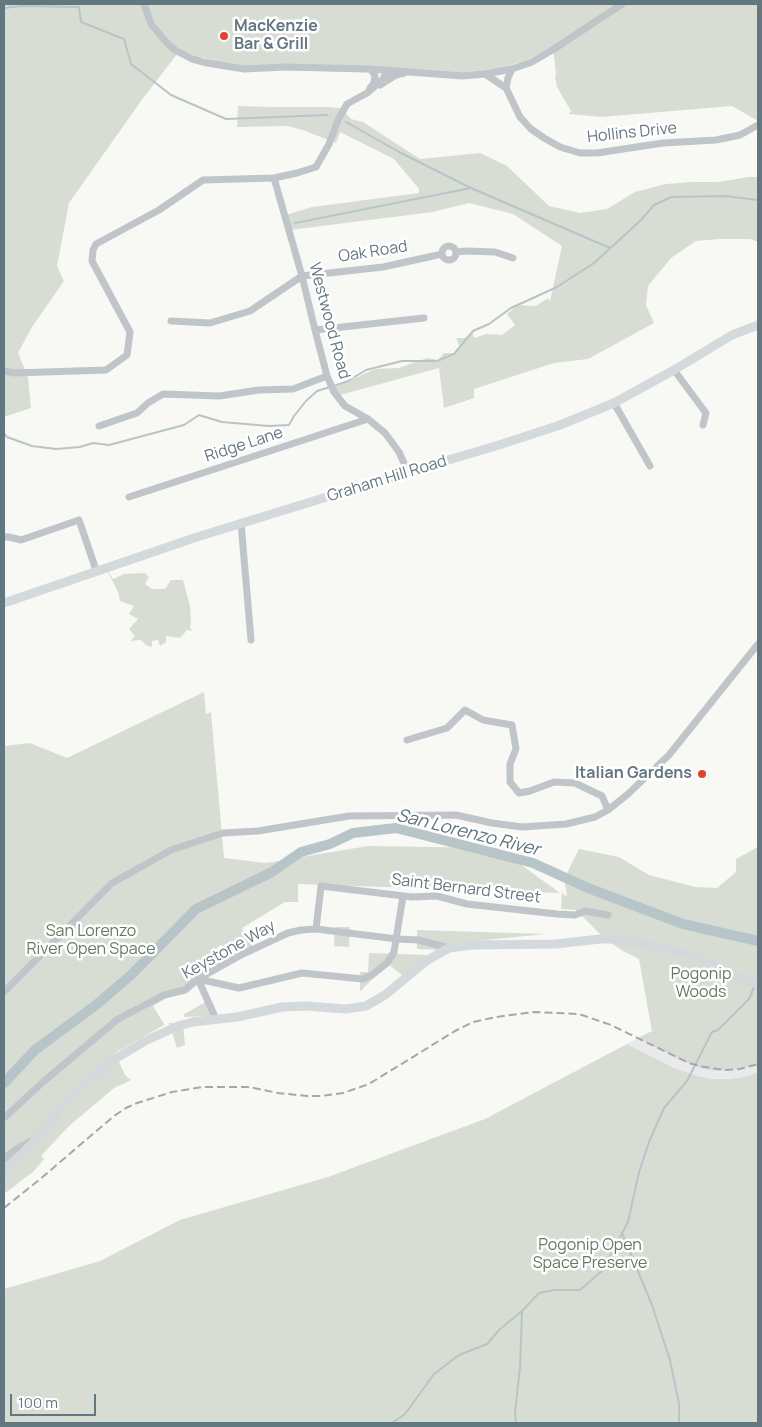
<!DOCTYPE html>
<html>
<head>
<meta charset="utf-8">
<style>
  body { margin:0 }
  #map { position:relative; width:762px; height:1427px; overflow:hidden; background:#f8f8f5; font-family:Manrope,sans-serif }
  canvas { display:block }
  .frame { position:absolute; inset:0; border:5px solid #637781; pointer-events:none }
  .scale { position:absolute; left:10px; top:1394px; width:86px; height:22px; box-sizing:border-box; border:2px solid #637781; border-top:0; padding-left:6px; font-size:15px; line-height:18px; white-space:nowrap; color:#637781; -webkit-text-stroke:4px #fff; paint-order:stroke }
</style>
</head>
<body>
<div id="map">
<canvas width="762" height="1427"></canvas>
<div class="frame"></div>
<div class="scale">100 m</div>
</div>
<script>
const c = document.querySelector('canvas').getContext('2d');
c.lineJoin = 'round';
function fill(path, color) { c.fillStyle = color; c.fill(path, 'evenodd'); }
const toPath = rows => new Path2D(rows.map(r => 'M' + r).join(''));
function strokePath(path, color, width, dash) { c.strokeStyle = color; c.lineWidth = width; c.lineCap = dash ? 'butt' : 'round'; c.setLineDash(dash || []); c.stroke(path); }
function label(font, color, halo, rows, align = 'center') {
  c.font = font + ' Manrope,sans-serif'; c.lineWidth = 5; c.setLineDash([]); c.textBaseline = 'middle'; c.strokeStyle = halo; c.fillStyle = color; for (const [text, x, y, turn = 0] of rows) {
    c.save(); c.translate(x, y); c.rotate((+turn || 0) * Math.PI / 180); c.textAlign = isNaN(turn) ? turn : align; if (halo) c.strokeText(text, 0, 0); c.fillText(text, 0, 0); c.restore();
  }
}
fill(toPath([
  [638,1038,682,1061,696,1067,710,1070,725,1071,740,1069,758,1063,758,1072,744,1077,720,1079,705,1078,689,1074,627,1044]
]), '#e9eae9');
fill(toPath([
  [4,4,758,4,758,121,732,106,602,117,569,114,571,111,557,87,555,77,556,74,553,48,524,61,496,70,451,75,252,69,217,63,202,57,201,58,178,53,141,101,69,203,57,266,64,281,32,327,18,353,28,377,31,408,4,417],
  [238,106,273,107,328,107,341,108,351,119,363,122,420,159,480,153,507,166,549,206,580,213,607,209,635,192,666,184,693,182,719,182,748,177,758,177,758,242,750,239,719,239,696,241,671,258,648,286,646,305,654,323,588,359,554,363,474,389,474,398,444,408,439,368,340,395,334,392,336,387,375,369,399,368,427,358,438,360,444,353,456,353,460,347,456,338,465,338,472,332,474,338,486,334,502,335,515,325,507,314,518,305,536,306,548,298,550,301,562,246,513,214,469,203,433,212,290,230,286,215,312,207,419,193,419,189,394,159,340,132,336,143,303,130,287,126,237,127],
  [106,568,113,579,124,574,145,573,149,577,145,584,152,589,165,589,171,580,183,580,190,606,191,623,190,628,193,631,187,630,180,638,166,636,166,642,160,646,158,640,152,641,152,647,146,645,141,640,130,641,135,636,129,629,138,619,129,614,134,606,120,601,118,592],
  [204,692,206,714,211,712,224,858,266,863,368,846,498,848,560,893,298,884,298,902,285,902,242,928,253,947,231,960,221,945,214,950,222,966,153,1006,164,1024,164,1025,115,1053,125,1075,131,1080,114,1088,69,1126,41,1156,44,1159,34,1171,4,1194,4,746,30,743,67,758],
  [758,847,758,1063,747,1067,732,1070,717,1071,703,1069,682,1061,638,1038,652,1031,639,959,621,950,602,936,576,910,561,909,562,892,565,896,567,895,565,885,567,873,579,849,619,857,649,875,695,887,717,888,736,872,736,859],
  [335,927,350,927,349,947,334,946],
  [417,930,546,934,475,941,439,950,417,949],
  [369,953,428,955,403,976,387,963,361,991,360,991,360,972,368,972],
  [206,1002,211,1016,184,1017,184,1014],
  [169,1023,183,1023,185,1045,177,1048],
  [627,1044,675,1068,697,1076,712,1079,728,1079,744,1077,758,1072,758,1423,4,1423,4,1289,100,1261,180,1220,328,1177,485,1119]
]), '#d8ddd4');
strokePath(toPath([
  [4,8,21,6,79,7,81,22,124,39,131,64,171,95,226,119,327,115],
  [346,122,399,152,471,188,610,248],
  [295,223,471,188],
  [334,386,348,381,366,370,402,361,437,361,454,354,473,331,489,324,511,308,557,287,594,263,641,220,654,205,671,197,725,196,758,200],
  [4,433,7,437,32,446,56,449,80,447,93,443,109,445,184,425,199,415,222,422,269,426,289,425,294,416,306,401,317,391,330,387],
  [622,1233,652,1305,670,1360,679,1404,679,1423],
  [392,1423,405,1414,434,1374,459,1355,487,1344,500,1329,522,1311,539,1293,554,1290,580,1290,602,1271,628,1222,639,1172,649,1142,664,1108,687,1081,712,1032,718,1030,749,999,754,987],
  [516,1423,515,1412,520,1367,522,1311]
]), '#b7c5c8', 2);
strokePath(toPath([
  [4,1083,35,1050,96,1005,131,975,196,909,272,872,301,852,330,844,353,833,396,828,533,863,588,888,683,924,758,941]
]), '#b7c5c8', 10);
strokePath(toPath([
  [144,4,151,24,168,44,175,50,192,59,207,63,244,69,286,67,370,69,462,76,485,74,512,69,532,62,554,49,622,4],
  [370,69,375,75,374,83,370,88],
  [485,74,506,88,508,78,512,69],
  [380,85,396,75,404,73],
  [506,88,520,117,531,129,544,138,560,147,580,153,597,153,663,143,716,140,740,135,758,125],
  [274,178,302,276,315,330,327,376,334,392,345,406,368,419,385,433,399,452,408,472],
  '442 253a7 7 0 1 1 14 0a7 7 0 1 1-14 0Z',
  [456,252,466,251,495,252,513,258],
  [171,321,210,323,250,311,302,276,383,267,442,254],
  [315,330,424,318],
  [674,370,706,413,703,425],
  [4,371,14,373,106,370,127,355,130,332,92,261,93,250,96,244,159,210,203,180,274,178,297,173,316,167,329,144,338,120,347,104,367,93,382,80,386,74,387,70],
  [614,403,650,466],
  [99,426,137,413,148,403,163,394,219,396,259,390,293,389,327,376],
  [129,497,368,419],
  [241,523,251,640],
  [4,537,9,537,21,540,79,520,96,570],
  [407,740,447,728,465,710,483,720,512,725,516,749,510,764,510,782,519,793,530,791,554,782,575,783,602,796,608,810],
  [316,929,321,886,412,897,437,896,467,904,557,914,575,915,585,911,608,915],
  [198,979,239,988,302,973,363,979,372,975,387,963,394,952,403,896],
  [198,979,216,1019],
  [4,992,112,883,171,850,223,833,258,831,349,816,456,815,492,823,522,827,566,824,595,817,608,810,628,794,669,755,758,644],
  [4,1118,43,1082,118,1019,164,995,185,990,198,979,243,954,288,933,301,930,316,929,397,939,418,940,449,948],
  [4,1159,16,1149,37,1138]
]), '#bfc5c8', 7);
strokePath(toPath([
  [4,603,197,537,408,472,499,445,560,425,614,403,674,370,732,335,758,325],
  [4,1171,32,1144,68,1100,81,1087,110,1062,145,1041,178,1026,193,1022,237,1017,282,1007,306,1006,346,1009,366,1006,385,995,426,961,449,948,473,945,556,944,600,939,611,939,638,943,689,954,750,982,758,984]
]), '#d4d9dc', 9);
strokePath(toPath([
  [4,1208,39,1180,114,1116,126,1108,137,1103,172,1092,202,1087,249,1087,278,1093,307,1096,321,1096,343,1093,369,1084,455,1031,473,1022,496,1017,534,1012,579,1014,611,1025,689,1063,699,1066,725,1070,740,1069,758,1064]
]), '#a0a9ae', 2, [8, 4]);
for (const [x, y, r, color] of [
  [224,36,5,"#e44229"],
  [702,774,5,"#e44229"]
]) { const dot = new Path2D(); dot.arc(x, y, r, 0, 2 * Math.PI); c.fillStyle = color; c.fill(dot); strokePath(dot, '#fff', 2); }
label('bold 16px', '#637781', '#fff', [
  ["MacKenzie",234,27],
  ["Bar & Grill",234,45],
  ["Italian Gardens",692,774,"right"]
], 'left');
label('16px', '#637781', '#fff', [
  ["Hollins Drive",632,133,-6],
  ["Oak Road",373,252,-9],
  ["Westwood Road",329,321,75],
  ["Ridge Lane",244,445,-18],
  ["Graham Hill Road",387,479,-17],
  ["Saint Bernard Street",466,889,7],
  ["Keystone Way",229,950,-29]
]);
label('16px', '#687962', '#fff', [
  ["San Lorenzo",91,932],
  ["River Open Space",91,950],
  ["Pogonip",701,975],
  ["Woods",701,993],
  ["Pogonip Open",590,1246],
  ["Space Preserve",590,1264]
]);
label('italic 18px', '#5e767b', '#fff', [
  ["San Lorenzo River",468,833,14]
]);
</script>
</body>
</html>
